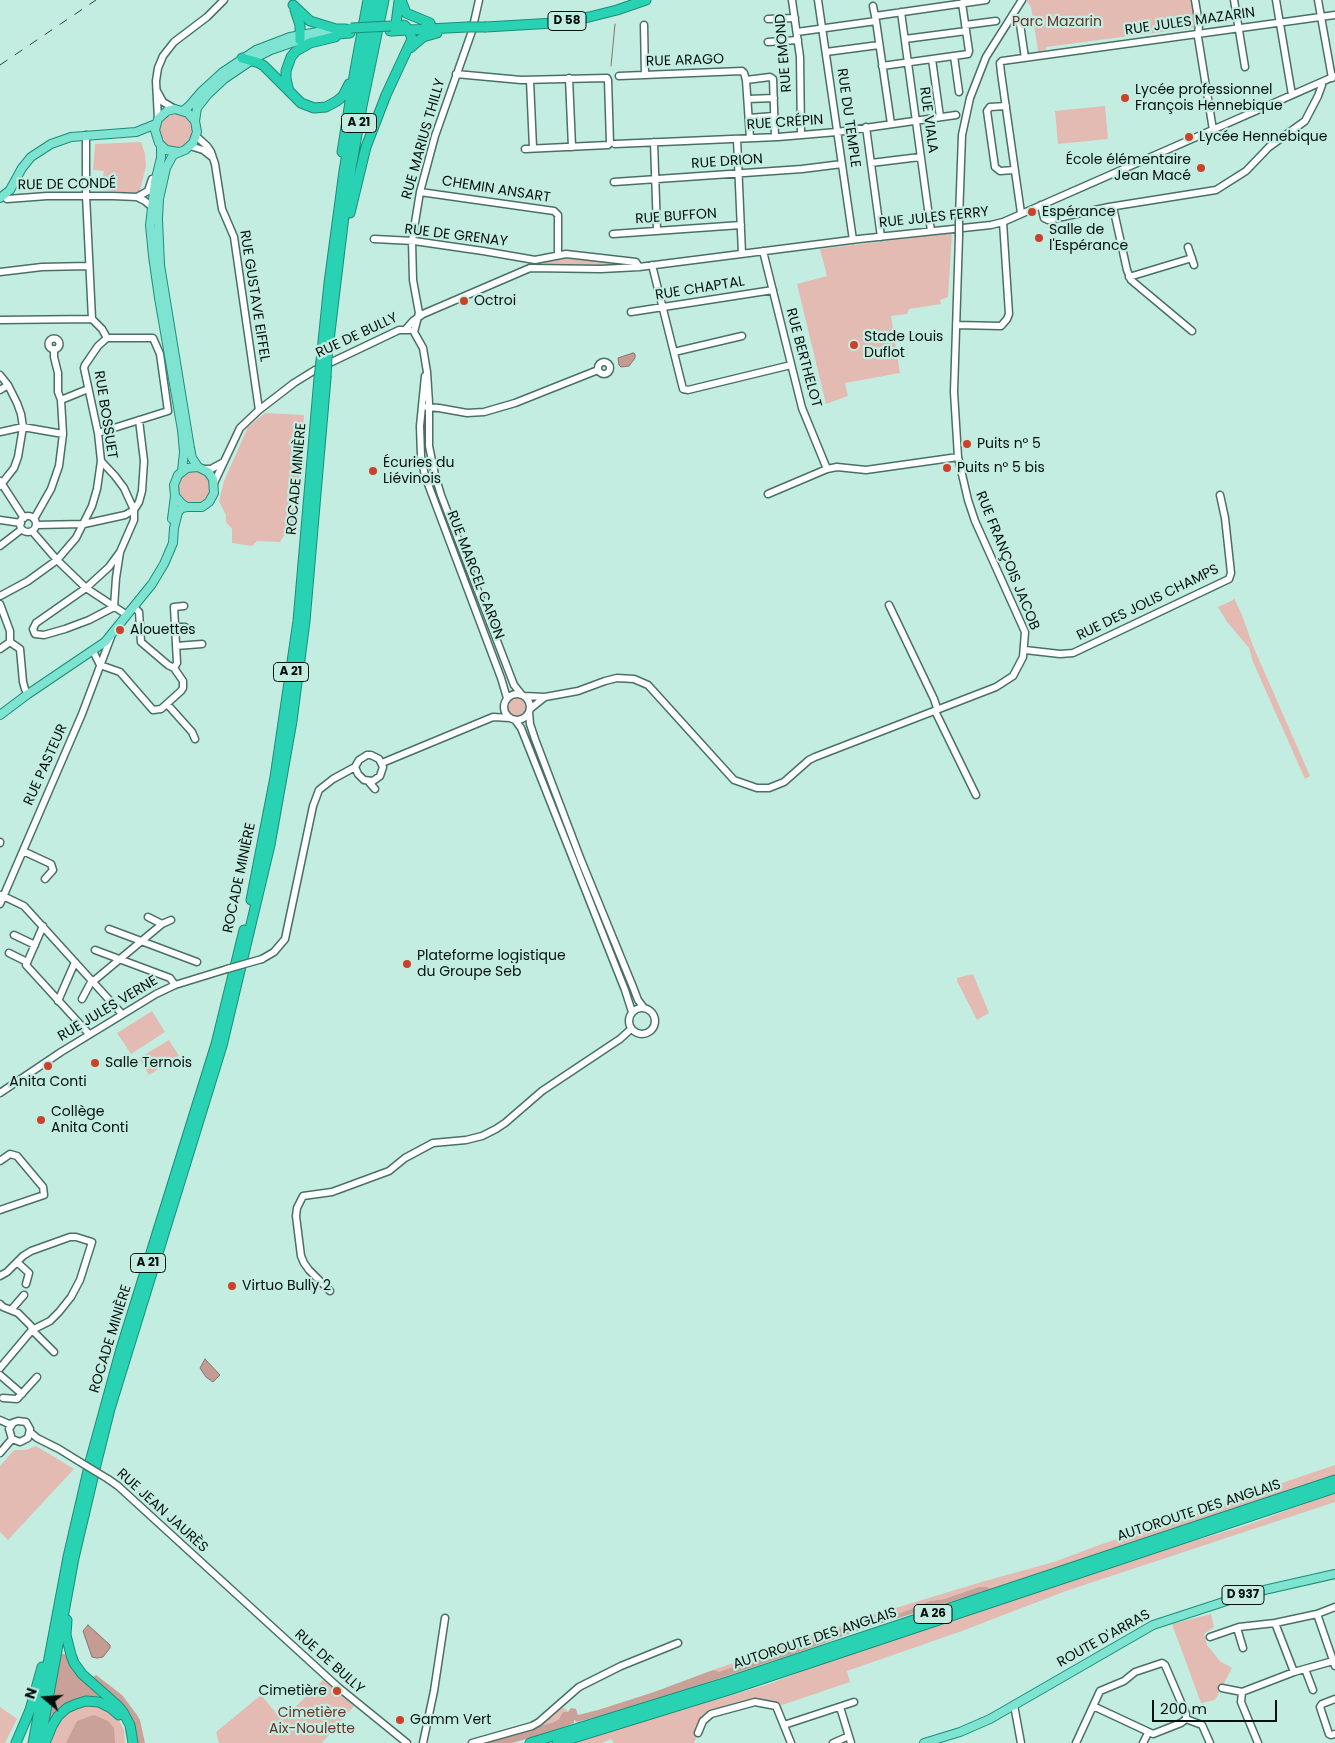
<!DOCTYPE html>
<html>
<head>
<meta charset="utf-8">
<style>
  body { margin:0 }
  #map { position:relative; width:1335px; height:1743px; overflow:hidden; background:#c4ede1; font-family:Poppins,sans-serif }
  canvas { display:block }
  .north { position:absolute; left:20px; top:1673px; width:50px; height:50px; -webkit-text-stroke:4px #c4ede1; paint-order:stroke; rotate:288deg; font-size:14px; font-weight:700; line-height:20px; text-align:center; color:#03110d }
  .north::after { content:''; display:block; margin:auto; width:18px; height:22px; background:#03110d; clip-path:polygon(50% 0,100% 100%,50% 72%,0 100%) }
  .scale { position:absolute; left:1152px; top:1700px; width:125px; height:22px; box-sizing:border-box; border:2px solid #03110d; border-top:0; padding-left:6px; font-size:15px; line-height:18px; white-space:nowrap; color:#03110d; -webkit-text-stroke:4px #c4ede1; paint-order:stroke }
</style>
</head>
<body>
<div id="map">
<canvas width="1335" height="1743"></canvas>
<div class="north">N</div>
<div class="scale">200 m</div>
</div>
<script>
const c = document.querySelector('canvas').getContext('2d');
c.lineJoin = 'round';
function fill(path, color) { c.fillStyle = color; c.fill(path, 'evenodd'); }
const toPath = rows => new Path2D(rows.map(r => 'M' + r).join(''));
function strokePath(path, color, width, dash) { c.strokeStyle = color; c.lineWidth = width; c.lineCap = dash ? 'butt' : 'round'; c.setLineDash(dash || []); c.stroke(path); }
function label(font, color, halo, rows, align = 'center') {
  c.font = font + ' Poppins,sans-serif'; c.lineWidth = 4.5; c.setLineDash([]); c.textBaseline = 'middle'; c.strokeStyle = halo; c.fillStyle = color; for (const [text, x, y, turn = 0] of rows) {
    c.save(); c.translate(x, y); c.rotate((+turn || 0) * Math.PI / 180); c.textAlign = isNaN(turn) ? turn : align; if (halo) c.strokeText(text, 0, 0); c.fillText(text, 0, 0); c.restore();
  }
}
fill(toPath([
  [1026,0,1194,0,1198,27,1046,47,1046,50,1038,51,1033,19,1031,7],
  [1105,106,1108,139,1058,144,1055,111],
  '158 131a18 18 0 1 1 36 0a18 18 0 1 1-36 0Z',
  [141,142,145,154,146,166,140,190,137,193,101,190,104,171,93,170,95,144],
  [952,233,948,297,940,300,941,304,909,309,907,314,891,316,900,373,845,383,848,396,826,404,797,284,827,276,820,249],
  [566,255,632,265,571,265,544,264,540,261],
  [265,413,304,415,297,521,294,532,285,534,280,542,257,541,252,546,232,543,232,529,226,522,226,515,219,501,224,481,248,427],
  '177 488a17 17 0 1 1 34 0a17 17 0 1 1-34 0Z',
  [1234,598,1242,615,1253,646,1310,776,1305,779,1253,662,1249,648,1227,622,1218,607,1233,600],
  '508 708a10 10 0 1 1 20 0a10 10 0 1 1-20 0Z',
  [973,974,989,1013,977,1020,957,981,957,978],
  [152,1011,165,1032,131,1054,117,1033],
  [169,1040,179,1056,149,1075,139,1058],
  [36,1446,74,1469,8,1540,0,1532,0,1466,14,1450,26,1450],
  [1335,1465,1335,1475,1069,1564,991,1589,987,1587,979,1587,944,1599,930,1601,901,1613,889,1614,878,1619,832,1631,824,1637,719,1673,713,1670,872,1615,985,1581,1054,1562,1102,1544,1208,1510,1264,1489],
  [1335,1493,1335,1502,1066,1591,962,1631,847,1671,850,1682,782,1705,775,1702,760,1700,750,1701,705,1713,701,1716,703,1721,694,1743,614,1743,611,1739,602,1743,572,1743,769,1684,813,1667,1164,1550,1247,1525],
  [1211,1614,1214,1627,1204,1634,1207,1645,1220,1661,1232,1668,1215,1700,1201,1703,1172,1624],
  [323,1680,354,1706,322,1743,219,1743,216,1732,261,1695,282,1720],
  [93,1704,115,1713,124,1730,125,1743,50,1743,59,1722,67,1713,74,1708],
  [0,1707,17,1719,5,1743,0,1743],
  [558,1707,566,1709,568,1712,562,1715,559,1719,554,1722,519,1733]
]), '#e3bbb3');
fill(toPath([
  [979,1587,987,1587,991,1589,854,1632,805,1650,687,1689,596,1717,577,1722,574,1720,574,1723,544,1734,512,1743,483,1743,554,1722,559,1719,563,1712,568,1712,571,1708,576,1709,578,1715,598,1710,654,1692,713,1670,719,1672,824,1637,832,1631,878,1619,889,1614,901,1613,930,1601,944,1599],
  [60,1653,67,1655,73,1669,83,1681,98,1695,97,1698,79,1698,68,1702,59,1709,51,1720,49,1720],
  [96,1675,122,1695,137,1715,140,1720,145,1743,135,1743,135,1732,91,1678],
  [94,1715,108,1721,114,1728,115,1743,66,1743,77,1721]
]), '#c9a198');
const water = toPath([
  [633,353,635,354,635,358,629,366,621,367,619,365,618,358,633,353],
  [205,1359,220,1375,213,1382,206,1377,200,1368,205,1359],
  [88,1625,110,1645,110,1648,103,1657,97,1658,92,1657,83,1631,88,1625]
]);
fill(water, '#c49c93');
strokePath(water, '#8a726b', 1);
strokePath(toPath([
  [611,66,615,24]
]), '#8a726b', 1);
const minor = toPath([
  [792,0,800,57,801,135],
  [818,0,853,240],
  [1195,0,1199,24,1198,37,1213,130],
  [1234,0,1245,67],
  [1276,0,1292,95],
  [1318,0,1332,78],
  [901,12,931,231],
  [875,16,986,0],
  [768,19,795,18],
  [876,21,891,124],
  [1020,24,1025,58],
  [644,25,645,75],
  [965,25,996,21],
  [797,32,876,21,873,6],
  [905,39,966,31],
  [768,42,798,40],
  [826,52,879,45],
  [954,56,959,92],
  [932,59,940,117],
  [882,66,968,54,969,51,962,3],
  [456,74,521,80,607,78,608,80,610,143,608,145,525,149],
  [619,76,742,71,744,73,746,80,750,138],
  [569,78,572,147],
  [530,80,533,148],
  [746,80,770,77,773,79,775,137],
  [157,91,163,102,175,109],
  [748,99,774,98],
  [1006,106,990,107,987,111,995,167,1000,171,1014,170],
  [749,118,774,116],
  [158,119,156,81,158,68,163,56,174,42,207,17,224,0],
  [866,127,881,237],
  [86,135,86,195,92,319],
  [196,136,207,146,211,152,215,164,222,209,234,237,259,410],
  [737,139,742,254],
  [654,142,657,230],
  [615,144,778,137,837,132,956,115],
  [190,146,203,150,212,157],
  [871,163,920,157],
  [614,182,802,169,842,164],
  [420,192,554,211,558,215,558,255],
  [3,196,7,199,47,196,113,196,137,197,145,201,152,207],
  [137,197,148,191,152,179],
  [1041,205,1044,218,1048,220,1109,207,1216,190,1246,171,1269,147,1305,121,1318,96,1322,85,1321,83],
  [1113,207,1127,270,1131,280,1192,331],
  [1021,213,1001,73,1000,63,1002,61,1335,15],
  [959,218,962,135,970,98,986,57,1022,0],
  [613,234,741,225],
  [374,239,414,241,483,251,535,260],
  [1188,247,1194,265],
  [763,251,802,408,827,469],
  [535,260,566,254,636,262,639,267],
  [652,265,683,389,688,390,791,365],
  [0,272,42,267,89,266],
  [1129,277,1192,258],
  [631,312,773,290],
  [92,319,102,329,107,338],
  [0,320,92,319],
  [956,325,1001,326,1007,319,1009,314,1003,222],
  [406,329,413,321,423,314,530,268,601,269,639,267,859,239,991,225,1003,222,1335,76],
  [414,332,423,348,427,372,429,403,429,446,435,475,441,495,514,685,522,695],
  [414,332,419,313,413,280,412,241,420,192,435,136,472,31,479,0],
  '48.5 344a5.5 5.5 0 1 1 11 0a5.5 5.5 0 1 1-11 0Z',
  [54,349,54,357,58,373,58,392,61,400],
  [674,352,742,336],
  '598 368a6 6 0 1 1 12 0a6 6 0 1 1-12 0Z',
  [0,375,8,385,17,403,21,414,23,427,18,457,14,468,0,486],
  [425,376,420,426,421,456,425,476,501,678,507,698],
  [0,390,8,385],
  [427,407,439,408,467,413,484,412,515,403,598,370],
  [0,432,23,427,63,434],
  [204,469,211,469,224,462],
  [0,481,24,518],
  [214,483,240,428,259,410,294,383,315,370,399,330,409,330],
  [768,494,827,469,837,467,866,470,958,457],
  '20 524a8 8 0 1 1 16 0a8 8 0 1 1-16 0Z',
  [34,519,51,489,59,466,63,434,61,400,88,389],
  [0,520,21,523],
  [36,525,84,524,125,515,134,510,124,488,115,476,101,461],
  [32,531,57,560,86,588,127,615],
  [0,546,22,529],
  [120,552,116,578,114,607,89,620,65,629,44,635,35,634,33,629,36,623,86,588,109,567,120,552,134,520,134,510,139,502,142,491,144,461,139,420],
  [0,596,28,581,57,560,76,538,92,506,97,489,101,461,98,433,84,368,85,365,98,346,107,338,153,338,160,354,168,411,98,433],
  [0,604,10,631,10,642],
  [889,605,934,699,937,708,936,713,976,795],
  [175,627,185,627],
  [10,642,20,649,23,682,25,689,28,694],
  [176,646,202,644],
  [0,649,10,642],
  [1025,650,1060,654,1073,653,1229,579,1231,573,1225,518,1220,495],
  [93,651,100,665,120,672,153,710,161,709,181,691,183,688,183,681,174,668,168,665,141,642,139,612,134,607],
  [174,668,177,663,174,607,184,606],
  '504 707a13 13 0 1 1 26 0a13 13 0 1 1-26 0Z',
  [524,696,545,697,578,691,605,681,617,678,634,679,648,685,734,780,757,788,769,788,784,782,809,760,815,757,996,687,1013,676,1023,657,1025,632,975,521,968,500,958,457,954,392,959,236],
  [167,704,192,732,195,739],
  [530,709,545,697],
  [529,712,530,724,535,739,581,860,633,987,638,1000,644,1008],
  [515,720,521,728,527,743,625,990,632,1012],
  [367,755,371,755,379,759,383,767,380,776,373,781,364,780,358,774,355,767,359,760,367,755],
  [382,763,493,717,510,718],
  [368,781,375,789],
  [0,842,0,843],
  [23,851,51,864,53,870,45,879],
  [1,895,24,906,122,1014],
  [0,904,82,714,111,637],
  [148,917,162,924],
  [43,926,26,965,89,1034],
  [109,929,197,962],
  [14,935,35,945],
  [95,950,170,978,175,985],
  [9,953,27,962],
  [262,959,274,952,285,939,313,806,319,790,333,779,355,767],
  [82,999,91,982,96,979,162,924,171,920],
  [58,1001,75,962],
  '629 1021a13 13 0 1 1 26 0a13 13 0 1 1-26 0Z',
  [0,1093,61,1052,156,994,175,985,227,969],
  [0,1161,10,1154,17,1156,43,1187,44,1195,0,1210],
  [17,1262,29,1273,26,1284],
  [0,1276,7,1272,23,1256,31,1251,70,1237,76,1237,92,1242,80,1280,71,1297,59,1312,50,1321,32,1330,54,1352],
  [330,1291,309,1270,304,1263,301,1256,296,1216,297,1208,303,1196,332,1192,389,1171,405,1158,433,1143,466,1140,482,1136,496,1129,505,1123,542,1091,620,1039,631,1029],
  [0,1304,3,1307,18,1313,31,1326,32,1330,0,1368],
  [11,1310,24,1295],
  [0,1375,22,1394],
  [3,1398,17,1399,37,1377],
  [0,1420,9,1424,18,1421,26,1422,30,1429,28,1438,20,1442,12,1439,9,1429,13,1423],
  [30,1432,37,1438,59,1449,80,1462],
  [0,1453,12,1439],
  [108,1479,118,1486,338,1687,407,1743],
  [1317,1614,1335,1666],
  [1275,1623,1294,1672],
  [1237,1628,1243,1648],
  [1210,1637,1239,1627,1275,1623,1317,1614,1335,1607],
  [1305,1669,1313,1690],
  [1222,1688,1242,1692,1294,1672,1333,1661],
  [1242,1692,1241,1702,1258,1743],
  [1335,1699,1322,1704,1320,1707,1329,1734,1331,1735,1335,1734],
  [1014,1705,1021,1743],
  [1093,1706,1153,1734,1181,1723,1186,1719],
  [840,1707,851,1743],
  [784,1725,854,1702],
  [698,1733,703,1721,711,1714,755,1702,776,1706,791,1743],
  [423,1743,434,1691,445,1618],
  [472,1743,532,1726,539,1722,579,1687,621,1666,678,1643],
  [833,1743,849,1736],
  [1076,1743,1100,1691,1124,1681,1135,1672,1162,1663,1165,1665,1186,1714,1186,1719,1202,1725,1210,1743],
  [1143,1743,1148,1733]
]);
const major = toPath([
  [183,111,190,105,201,92,223,72,256,50,290,37,334,29],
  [161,146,161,158,155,182,150,225,153,256,159,298,182,430,184,452,182,471],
  [179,152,166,150,159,143,155,130,158,119,167,111,175,109,188,113,195,121],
  [0,198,10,190,22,168,31,157,51,144,71,137,136,132,156,124],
  [198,467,192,458,190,448,160,265,158,219,159,199,166,168,173,155,185,150,193,143,197,132,195,121,197,108,208,94,224,79,255,58,271,50,300,40,322,36],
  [172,519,175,496,174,485,178,475,187,468,198,467,208,472,213,479,214,493,209,502,202,507,187,507,182,504,175,496],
  [0,715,28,694,105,642,152,584,164,564,173,543,174,528,178,512,182,508,187,507],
  [924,1743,960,1732,990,1719,1153,1625,1251,1593,1335,1574]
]);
const highway = toPath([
  [401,0,406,13,430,23],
  [293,5,310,21,336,29,346,29],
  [295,10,300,25,300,40],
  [486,27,554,23,589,17,617,10,646,0],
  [390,31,467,27],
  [395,31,399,1],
  [410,48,423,37,437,33],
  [242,58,259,63,264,66,301,103,314,108,326,107,337,101,343,96,349,84],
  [289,91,286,79,286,71,291,57,296,51,310,43,335,37,338,34,350,33],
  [342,152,355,70,368,0],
  [350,213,366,147,386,95,412,39,409,30,404,25],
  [327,357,347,191,362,106,384,0],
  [321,361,329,283,344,171,355,106,377,0],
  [251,900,275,777,298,621,319,378],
  [67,1620,66,1635,71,1655,74,1663,82,1674,117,1705,123,1712,130,1725,133,1743],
  [16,1743,30,1710,42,1667],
  [33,1743,68,1557,90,1462,121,1349,216,1044,244,930],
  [40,1743,74,1558,96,1465,110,1409,222,1046,270,845,292,721,305,621,326,378],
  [45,1743,52,1726,58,1716,67,1708,76,1704,86,1701,99,1702,111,1708,119,1715],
  [530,1743,727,1682,1335,1480],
  [557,1743,729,1690,1335,1488]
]);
strokePath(minor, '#4a7066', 9);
strokePath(major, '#1b8e79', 10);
strokePath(highway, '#1b8e79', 11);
strokePath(minor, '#fff', 6);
strokePath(major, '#7ee4d1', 8);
strokePath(highway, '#28d2b3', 9);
strokePath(toPath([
  [0,65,96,0]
]), '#2e423c', 1, [9, 9]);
const minorBridge = toPath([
  [959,236,959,218],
  [227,969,262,959],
  [80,1462,108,1479]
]);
const highwayBridge = toPath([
  [467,27,486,27],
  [351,28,391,26],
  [319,378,321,361],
  [326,378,327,357]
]);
strokePath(minorBridge, '#4a7066', 9, []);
strokePath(highwayBridge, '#1b8e79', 11, []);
strokePath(minorBridge, '#fff', 6);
strokePath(highwayBridge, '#28d2b3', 9);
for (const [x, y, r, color] of [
  [1125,98,5,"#cc4129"],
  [1189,137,5,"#cc4129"],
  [1201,168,5,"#cc4129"],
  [1032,212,5,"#cc4129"],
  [1039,238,5,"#cc4129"],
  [464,301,5,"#cc4129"],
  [854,345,5,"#cc4129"],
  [967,444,5,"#cc4129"],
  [947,468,5,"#cc4129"],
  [373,471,5,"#cc4129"],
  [120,630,5,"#cc4129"],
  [407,964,5,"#cc4129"],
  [95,1063,5,"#cc4129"],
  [48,1066,5,"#cc4129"],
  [41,1120,5,"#cc4129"],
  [232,1286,5,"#cc4129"],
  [337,1691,5,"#cc4129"],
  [400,1720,5,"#cc4129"]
]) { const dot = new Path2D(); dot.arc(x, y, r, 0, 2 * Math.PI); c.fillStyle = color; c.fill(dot); strokePath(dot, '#c4ede1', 2); }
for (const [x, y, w] of [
  [567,21,38],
  [359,123,35],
  [291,672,35],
  [148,1263,35],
  [1243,1595,42],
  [933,1614,38]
]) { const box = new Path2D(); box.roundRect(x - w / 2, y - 9.5, w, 19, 4); c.fillStyle = '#c4ede1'; c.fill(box); strokePath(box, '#03110d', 1); }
label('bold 12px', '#03110d', null, [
  ["D 58",567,21],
  ["A 21",359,123],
  ["A 21",291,672],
  ["A 21",148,1263],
  ["D 937",1243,1595],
  ["A 26",933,1614]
]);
label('14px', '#693329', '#c4ede1', [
  ["Parc Mazarin",1057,22],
  ["Cimetière",312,1713],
  ["Aix-Noulette",312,1729]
]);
label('14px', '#03110d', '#c4ede1', [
  ["RUE JULES MAZARIN",1190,22,-8],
  ["RUE EMOND",784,53,-95],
  ["RUE ARAGO",685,61,-2],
  ["RUE DU TEMPLE",848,118,82],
  ["RUE VIALA",928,120,82],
  ["RUE CRÉPIN",785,123,-4],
  ["RUE MARIUS THILLY",424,139,-74],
  ["RUE DRION",727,162,-4],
  ["RUE DE CONDÉ",67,185,-1],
  ["CHEMIN ANSART",496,190,9],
  ["RUE BUFFON",676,217,-4],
  ["RUE JULES FERRY",934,218,-6],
  ["RUE DE GRENAY",456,236,7],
  ["RUE CHAPTAL",700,289,-9],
  ["RUE GUSTAVE EIFFEL",254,296,81],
  ["RUE DE BULLY",357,336,-25],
  ["RUE BERTHELOT",803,358,75],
  ["RUE BOSSUET",105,415,81],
  ["ROCADE MINIÈRE",297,479,-85],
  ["RUE FRANÇOIS JACOB",1007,561,68],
  ["RUE MARCEL CARON",475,575,69],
  ["RUE DES JOLIS CHAMPS",1148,603,-26],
  ["RUE PASTEUR",46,765,-66],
  ["ROCADE MINIÈRE",240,878,-78],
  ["RUE JULES VERNE",108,1009,-31],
  ["ROCADE MINIÈRE",111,1339,-73],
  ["RUE JEAN JAURÈS",162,1511,42],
  ["AUTOROUTE DES ANGLAIS",1199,1511,-18],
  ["AUTOROUTE DES ANGLAIS",815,1639,-18],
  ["ROUTE D'ARRAS",1104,1639,-29],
  ["RUE DE BULLY",329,1662,42]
]);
label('14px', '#03110d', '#c4ede1', [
  ["Lycée professionnel",1135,90],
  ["François Hennebique",1135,106],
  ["Lycée Hennebique",1199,137],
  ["École élémentaire",1191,160,"right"],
  ["Jean Macé",1191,176,"right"],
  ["Espérance",1042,212],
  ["Salle de",1049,230],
  ["l'Espérance",1049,246],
  ["Octroi",474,301],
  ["Stade Louis",864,337],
  ["Duflot",864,353],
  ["Puits n° 5",977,444],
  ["Écuries du",383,463],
  ["Liévinois",383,479],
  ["Puits n° 5 bis",957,468],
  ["Alouettes",130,630],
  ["Plateforme logistique",417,956],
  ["du Groupe Seb",417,972],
  ["Salle Ternois",105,1063],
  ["Anita Conti",48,1082,"center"],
  ["Collège",51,1112],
  ["Anita Conti",51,1128],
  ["Virtuo Bully 2",242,1286],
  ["Cimetière",327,1691,"right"],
  ["Gamm Vert",410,1720]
], 'left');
</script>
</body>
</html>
